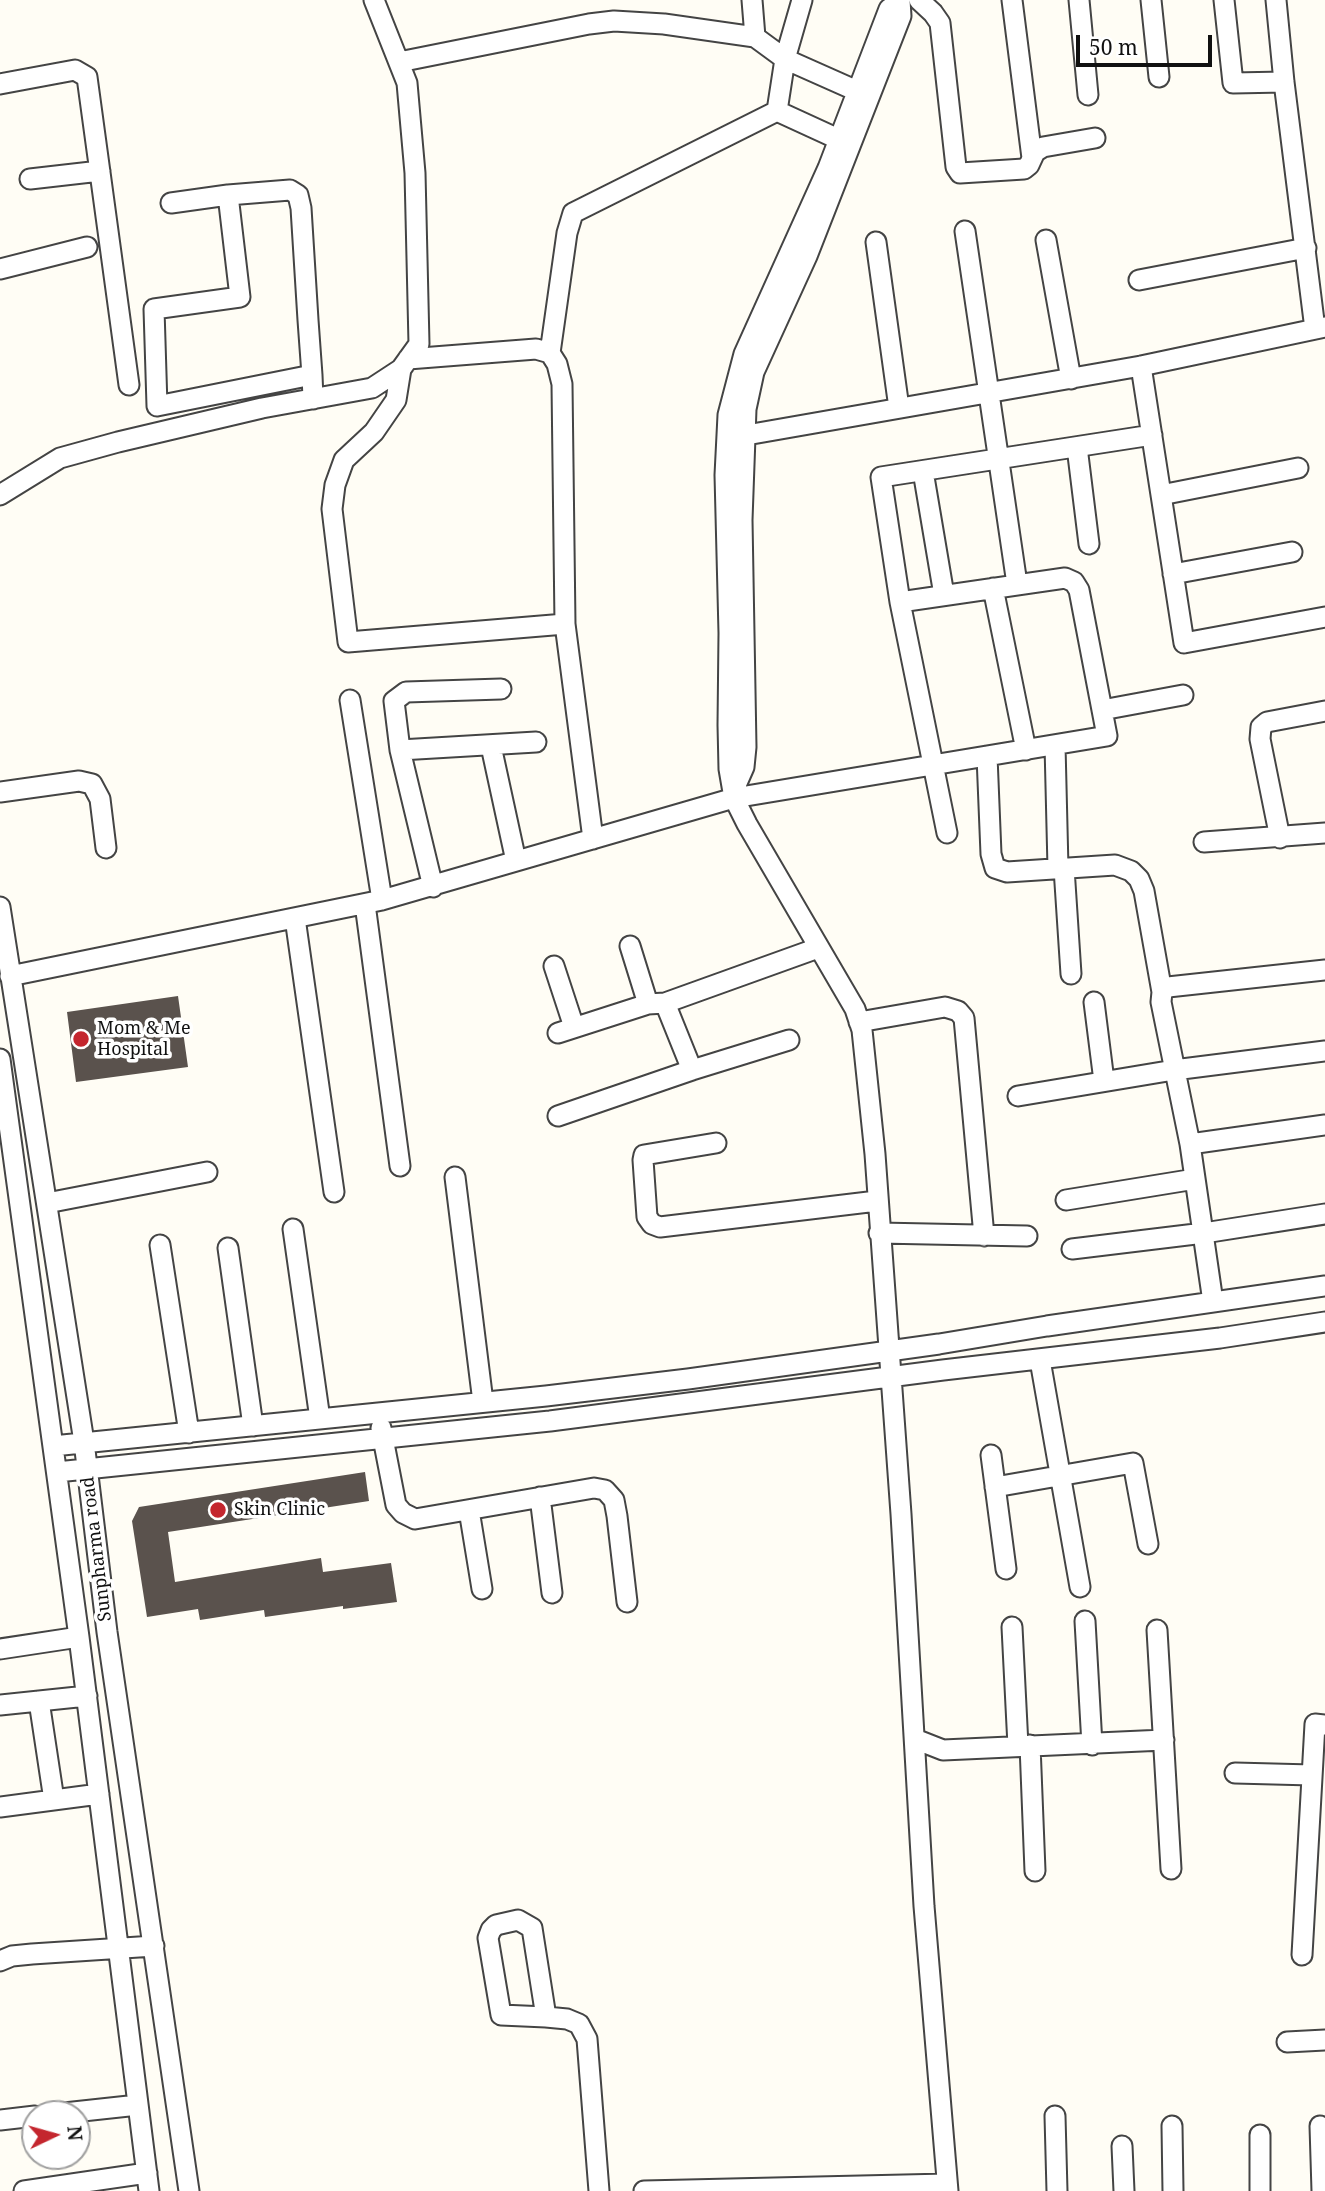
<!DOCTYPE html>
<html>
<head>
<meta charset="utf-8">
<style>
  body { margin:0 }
  #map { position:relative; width:1325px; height:2191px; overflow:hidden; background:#fffdf5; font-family:"Noto Serif",serif }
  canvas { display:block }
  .north { position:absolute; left:21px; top:2100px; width:70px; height:70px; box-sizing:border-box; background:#fff; border:2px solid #a0a0a0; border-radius:50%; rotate:85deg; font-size:19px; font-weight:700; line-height:28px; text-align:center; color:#111 }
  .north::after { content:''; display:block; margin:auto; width:24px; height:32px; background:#c4262e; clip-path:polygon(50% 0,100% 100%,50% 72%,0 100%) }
  .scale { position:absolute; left:1076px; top:35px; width:136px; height:32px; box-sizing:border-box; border:4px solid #111; border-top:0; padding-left:9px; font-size:21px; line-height:24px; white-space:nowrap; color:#111; -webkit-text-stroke:5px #fff; paint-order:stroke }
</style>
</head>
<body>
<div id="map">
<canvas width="1325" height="2191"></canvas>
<div class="north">N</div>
<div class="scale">50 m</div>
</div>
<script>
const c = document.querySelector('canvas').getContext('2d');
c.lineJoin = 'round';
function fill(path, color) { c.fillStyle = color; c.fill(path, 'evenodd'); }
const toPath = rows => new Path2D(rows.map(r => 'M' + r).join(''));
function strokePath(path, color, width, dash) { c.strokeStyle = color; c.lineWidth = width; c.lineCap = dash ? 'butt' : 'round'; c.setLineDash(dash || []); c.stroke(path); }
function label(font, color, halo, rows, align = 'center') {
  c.font = font + ' "Noto Serif",serif'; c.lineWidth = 7; c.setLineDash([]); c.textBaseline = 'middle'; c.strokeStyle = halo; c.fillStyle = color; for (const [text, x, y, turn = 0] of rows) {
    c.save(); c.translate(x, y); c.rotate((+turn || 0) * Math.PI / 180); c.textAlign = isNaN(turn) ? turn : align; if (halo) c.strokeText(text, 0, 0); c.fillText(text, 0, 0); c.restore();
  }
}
fill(toPath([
  [178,996,188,1067,76,1082,67,1012],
  [365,1472,369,1501,168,1532,175,1582,321,1558,323,1572,391,1563,397,1602,343,1609,343,1606,265,1617,264,1610,200,1620,198,1609,147,1617,132,1521,139,1507]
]), '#5a524d');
const minor = toPath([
  [752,0,755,37],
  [919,0,933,13,940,23,956,167,960,173,1024,169,1029,165,1035,152,1043,147,1095,138],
  [1012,0,1032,158],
  [1079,0,1088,95],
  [1151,0,1159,77],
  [1224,0,1233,83,1284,82],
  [1276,0,1284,82,1315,329],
  [900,1,889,9,828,168,744,354,728,415,725,475,729,633,728,725,729,769,734,798,747,824,855,1009,862,1030,875,1154,901,1514,924,1906,948,2191],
  [399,62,589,24,614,21,664,24,755,37,785,59,857,91],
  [0,84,75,70,87,77,129,385],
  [777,111,838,139],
  [30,179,100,171],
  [171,203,228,195],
  [965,231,1017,584],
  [1046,240,1071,379],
  [876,242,899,408],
  [0,269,87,247],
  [1139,280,1306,248],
  [550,353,567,233,573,213,777,111,785,59,802,0],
  [408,359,536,349,550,353,557,364,562,384,565,624,593,839],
  [1141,366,1184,643,1325,617],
  [401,369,396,400,374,432,344,460,335,485,332,509,348,642,565,624],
  [312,375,157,406,154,309,240,297,228,195,290,190,298,195,301,208,308,320,312,375,313,399],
  [735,437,1141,366,1325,327],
  [1077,447,1089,544],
  [923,471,944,595],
  [0,495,60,458,118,442,262,408,372,388,401,369,419,344,415,173,407,83,374,0],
  [1161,495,1298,468],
  [1173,574,1292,552],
  [993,588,1026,750],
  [350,700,382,900],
  [1102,710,1183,695],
  [1055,745,1058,868],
  [491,746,516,861],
  [400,750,536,742],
  [987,756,991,854,995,868,1007,872,1115,865,1131,871,1139,879,1144,891,1162,992],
  [0,792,79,781,92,784,100,799,106,848],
  [733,792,744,767,746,747,742,520,746,409,754,372,807,256,901,16,900,0],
  [947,833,900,602,881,477,1152,435],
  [1280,838,1260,739,1261,727,1267,722,1325,711],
  [1204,842,1325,833],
  [1064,868,1071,974],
  [433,887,400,750,394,701,406,692,501,689],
  [365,904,400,1166],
  [0,907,84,1442,107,1632,189,2191],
  [295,918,334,1192],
  [630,946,648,1004],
  [554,966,574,1027],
  [10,976,382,900,734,798,1107,736,1079,590,1074,582,1065,578,900,602],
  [1094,1002,1104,1081],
  [665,1003,818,948],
  [859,1022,945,1007,958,1011,964,1018,984,1236],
  [558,1033,648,1004,665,1003,692,1070,789,1040],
  [0,1059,79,1637,149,2191],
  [1018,1096,1174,1070,1325,1051],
  [558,1116,692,1070],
  [716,1143,644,1155,643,1160,647,1217,652,1224,660,1227,877,1201],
  [1190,1144,1325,1125],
  [455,1177,483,1402],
  [1066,1200,1195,1179],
  [47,1203,207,1172],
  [293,1229,320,1419],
  [879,1233,1027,1236],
  [160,1245,189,1433],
  [228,1248,253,1426],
  [1072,1249,1204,1233,1325,1214],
  [1213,1302,1190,1144,1161,1002,1162,992,1168,987,1325,970],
  [1040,1360,1080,1587],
  [381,1428,396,1505,403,1513,415,1519,594,1488,605,1490,614,1500,617,1516,627,1602],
  [53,1446,546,1396,688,1379,939,1344,1047,1326,1325,1286],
  [991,1455,1006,1569],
  [57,1472,550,1421,943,1370,1220,1338,1325,1322],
  [995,1487,1133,1463,1148,1544],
  [540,1497,552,1593],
  [469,1510,482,1589],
  [1085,1621,1092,1745],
  [1012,1627,1018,1746],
  [1157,1630,1171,1869],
  [0,1649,79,1637],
  [39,1701,54,1800],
  [0,1705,87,1696],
  [915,1739,943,1750,1164,1740],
  [1030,1745,1035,1871],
  [1235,1773,1312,1775],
  [0,1807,99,1794],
  [1302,1955,1315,1724,1325,1725],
  [0,1961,12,1956,32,1954,154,1946],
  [546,2017,532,1928,518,1920,496,1925,491,1930,488,1938,501,2015,546,2017,567,2019,579,2024,587,2039,599,2191],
  [1287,2042,1325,2040],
  [55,2114,138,2105],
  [1055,2116,1057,2191],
  [0,2120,35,2116],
  [1172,2126,1173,2191],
  [1320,2126,1322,2191],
  [1260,2135,1260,2191],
  [1122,2146,1124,2191],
  [24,2191,147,2173],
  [644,2191,947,2184]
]);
strokePath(minor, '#444', 23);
strokePath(minor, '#fff', 19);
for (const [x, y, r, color] of [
  [81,1039,9,"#c4262e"],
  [218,1510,9,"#c4262e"]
]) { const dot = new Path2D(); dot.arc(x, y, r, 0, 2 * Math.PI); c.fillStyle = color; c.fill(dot); strokePath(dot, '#fff', 2.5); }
label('18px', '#111', '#fff', [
  ["Mom & Me",97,1029],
  ["Hospital",97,1050],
  ["Skin Clinic",234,1510]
], 'left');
label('18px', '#111', '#fff', [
  ["Sunpharma road",97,1549,-97]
]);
</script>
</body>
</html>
